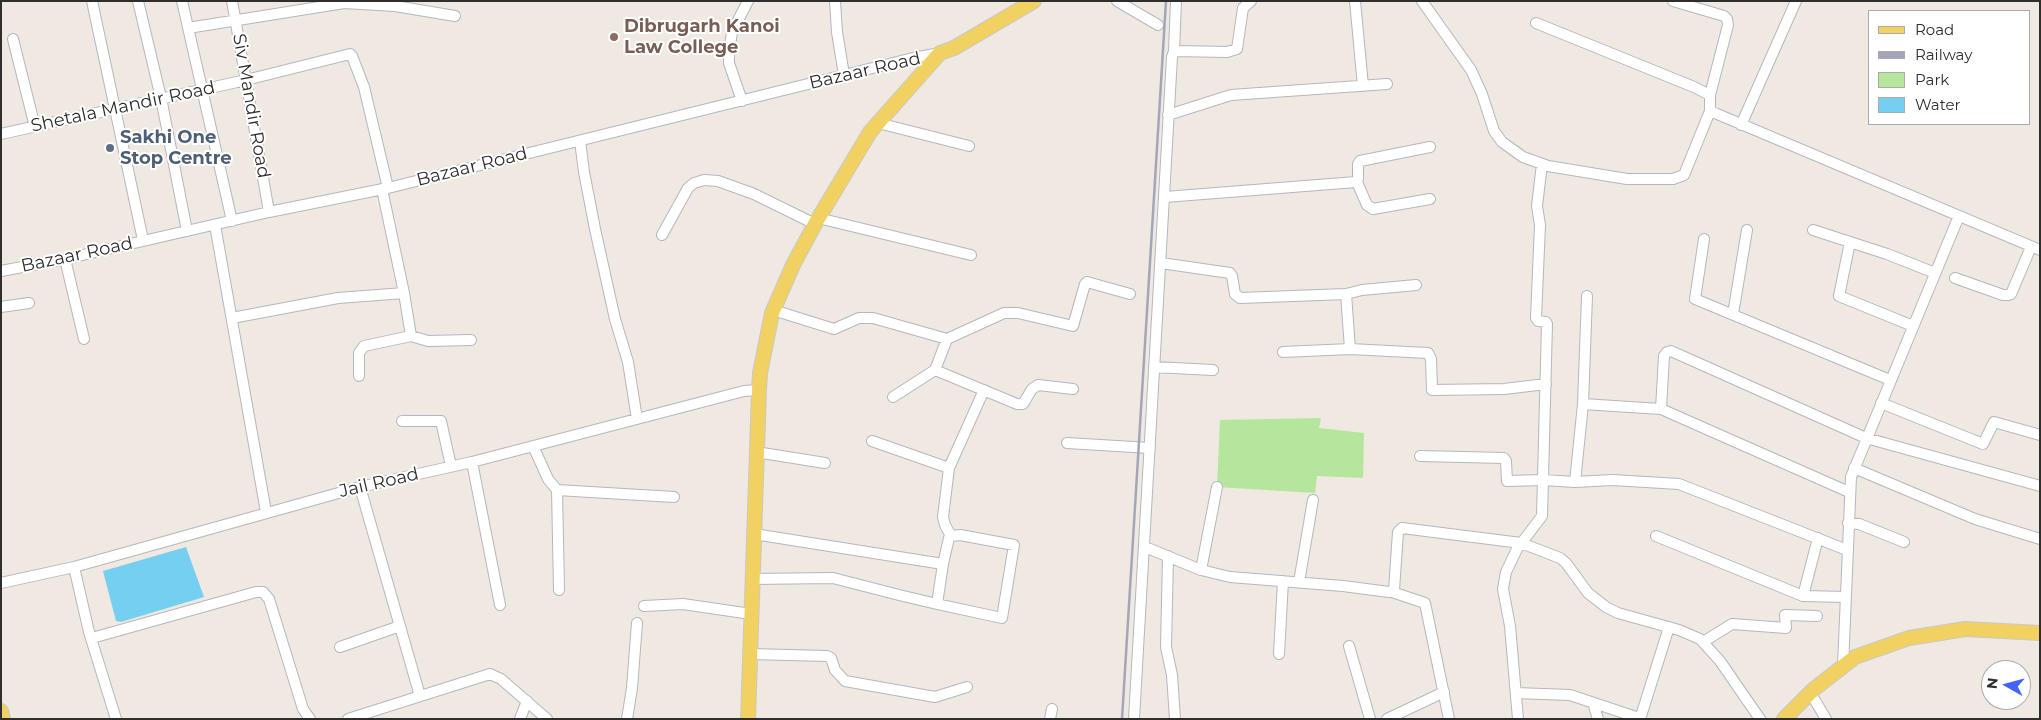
<!DOCTYPE html>
<html>
<head>
<meta charset="utf-8">
<style>
  body { margin:0 }
  #map { position:relative; width:2041px; height:720px; overflow:hidden; background:#efe9e1; font-family:Montserrat,sans-serif }
  canvas { display:block }
  .frame { position:absolute; inset:0; border:2px solid #2e2e2e; pointer-events:none }
  .legend { position:absolute; left:1868px; top:10px; width:162px; height:115px; box-sizing:border-box; background:#fff; border:1px solid #ababab; margin:0; padding:6px 9px; list-style:none; font-size:15px; color:#2e2e2e }
  .legend li { display:flex; align-items:center; gap:10px; height:25px }
  .legend b { width:25px; border:1px solid #ababab }
  .north { position:absolute; left:1981px; top:660px; width:50px; height:50px; box-sizing:border-box; background:#fff; border:1px solid #ababab; border-radius:50%; rotate:277deg; font-size:14px; font-weight:700; line-height:20px; text-align:center; color:#2e2e2e }
  .north::after { content:''; display:block; margin:auto; width:18px; height:22px; background:#4264fb; clip-path:polygon(50% 0,100% 100%,50% 72%,0 100%) }
</style>
</head>
<body>
<div id="map">
<canvas width="2041" height="720"></canvas>
<div class="frame"></div>
<ul class="legend">
<li><b style="height:6px;background:#f2d163"></b>Road</li>
<li><b style="height:6px;background:#a3a6b8"></b>Railway</li>
<li><b style="height:14px;background:#b6e59e"></b>Park</li>
<li><b style="height:14px;background:#75cff0"></b>Water</li>
</ul>
<div class="north">N</div>
</div>
<script>
const c = document.querySelector('canvas').getContext('2d');
c.lineJoin = 'round';
function fill(path, color) { c.fillStyle = color; c.fill(path, 'evenodd'); }
const toPath = rows => new Path2D(rows.map(r => 'M' + r).join(''));
function strokePath(path, color, width, dash) { c.strokeStyle = color; c.lineWidth = width; c.lineCap = dash ? 'butt' : 'round'; c.setLineDash(dash || []); c.stroke(path); }
function label(font, color, halo, rows, align = 'center') {
  c.font = font + ' Montserrat,sans-serif'; c.lineWidth = 4; c.setLineDash([]); c.textBaseline = 'middle'; c.strokeStyle = halo; c.fillStyle = color; for (const [text, x, y, turn = 0] of rows) {
    c.save(); c.translate(x, y); c.rotate((+turn || 0) * Math.PI / 180); c.textAlign = isNaN(turn) ? turn : align; if (halo) c.strokeText(text, 0, 0); c.fillText(text, 0, 0); c.restore();
  }
}
fill(toPath([
  [1321,418,1319,428,1364,433,1363,478,1317,476,1315,493,1217,487,1220,420]
]), '#b6e59e');
fill(toPath([
  [186,547,204,597,121,622,116,621,103,571]
]), '#75cff0');
const minor = toPath([
  [92,1,143,240],
  [138,1,161,98,187,231],
  [182,1,232,221],
  [232,1,269,212],
  [835,1,837,32,844,75],
  [1117,1,1158,25],
  [1355,1,1363,86],
  [1422,1,1471,70,1482,94,1494,131,1502,142,1523,157,1548,166,1627,179,1673,179,1684,175,1710,111,2040,250],
  [1673,1,1724,16,1727,19,1728,25,1710,95,1710,111],
  [1536,23,1694,87,1710,95],
  [188,28,344,3,395,6,455,16],
  [13,39,35,127],
  [1174,51,1176,1],
  [742,101,729,63,729,52,732,32,748,1],
  [1168,115,1231,95,1387,84],
  [878,123,969,146],
  [1741,125,1796,1],
  [1,134,246,80,350,54,352,56,364,87,388,188],
  [580,141,584,172,595,229,615,319,628,362,637,419],
  [1357,182,1367,205,1373,209,1430,199],
  [382,189,404,293,411,336],
  [1165,197,1356,182,1358,179,1358,164,1360,161,1430,147],
  [818,218,971,255],
  [215,225,266,512],
  [1813,230,1887,254,1935,273],
  [662,235,688,188,694,183,704,180,718,181,754,194,815,224],
  [1704,239,1695,299,1890,380],
  [1850,242,1839,296,1913,326],
  [65,259,84,339],
  [1161,263,1230,273,1232,276,1235,294,1240,298,1346,294,1362,290,1416,285],
  [1,271,65,259,269,212,388,188,913,58,940,53],
  [1955,278,2003,295,2008,295,2011,294,2031,247],
  [1346,294,1350,349],
  [1587,296,1583,404,1575,482,1612,480,1679,484,1847,550],
  [1,307,29,303],
  [773,310,834,329,859,318,873,318,947,339,1004,313,1018,313,1073,326,1085,284,1087,282,1130,294],
  [1733,314,1747,230],
  [232,318,338,298,404,293],
  [947,339,935,370,1017,404,1023,404,1032,389,1038,385,1073,389],
  [1283,352,1350,349,1428,353,1431,359,1432,390,1504,389,1546,384],
  [1154,367,1213,370],
  [359,376,359,353,364,346,411,336,428,341,471,340],
  [893,397,935,370],
  [1881,403,1983,444,1994,422,2040,435],
  [1583,404,1661,409,1849,492],
  [1661,409,1664,356,1667,352,1671,351,1866,438,2040,486],
  [402,421,441,421,451,466],
  [872,441,949,468,943,517,945,525,951,536],
  [1067,443,1150,448],
  [533,446,548,479,557,490,674,497],
  [756,452,825,463],
  [1420,456,1504,458,1506,461,1507,481,1544,480,1575,482],
  [472,462,500,605],
  [949,468,984,390],
  [1854,468,1975,519,2040,539],
  [360,487,420,696],
  [557,490,559,590],
  [1848,523,1859,524,1904,542],
  [754,534,943,564],
  [1656,536,1803,596,1846,597],
  [1145,547,1201,570,1230,577,1343,586,1389,592,1394,590,1398,532,1402,528,1521,543,1560,558,1566,563,1588,593,1606,607,1618,613,1679,630,1700,639,1720,661,1760,719],
  [1168,556,1166,647,1172,675,1175,719],
  [74,567,89,632,116,719],
  [1201,570,1217,487],
  [752,579,833,578,899,595,937,604,1002,618,1014,545,960,535,951,536,949,538,943,564,937,604],
  [1299,582,1313,500],
  [1,583,74,567,360,487,472,462,744,391,759,390],
  [1392,592,1425,603,1449,719],
  [1803,596,1818,538],
  [644,606,683,604,751,614],
  [92,638,256,592,263,592,269,599,303,709,310,719],
  [1703,642,1732,624,1786,628,1785,615,1817,616],
  [1349,646,1370,719],
  [340,647,400,626],
  [750,654,827,656,831,658,835,670,845,681,935,697,967,687],
  [1279,654,1283,581],
  [1843,666,1851,477,1959,216],
  [1810,692,1826,719],
  [1516,693,1570,695,1639,718,1641,716,1669,627],
  [1593,703,1598,719],
  [348,719,490,674,501,679,547,719],
  [520,719,527,701],
  [627,719,632,688,637,623],
  [1050,719,1052,709],
  [1134,719,1172,57,1174,51,1227,52,1237,49,1243,8,1251,1],
  [1387,719,1444,692],
  [1518,719,1510,626,1503,589,1506,572,1517,549,1542,516,1547,324,1546,322,1538,321,1536,318,1540,225,1537,206,1542,164]
]);
const major = toPath([
  [1,711,3,719],
  [748,719,759,390,760,373,772,313,793,265,815,224,870,132,940,53,954,48,1034,1],
  [1784,719,1814,689,1855,657,1909,638,1965,629,2040,633]
]);
strokePath(minor, '#b4b7c1', 12);
strokePath(major, '#c9c9c9', 16);
strokePath(minor, '#fff', 10);
strokePath(major, '#f2d163', 14);
strokePath(toPath([
  [1122,719,1166,1]
]), '#a3a6b8', 2.5);
for (const [x, y, r, color] of [
  [614,37,5,"#8d6e63"],
  [110,148,5,"#5c6f8a"]
]) { const dot = new Path2D(); dot.arc(x, y, r, 0, 2 * Math.PI); c.fillStyle = color; c.fill(dot); strokePath(dot, '#fff', 2); }
label('bold 18px', '#785e54', '#fff', [
  ["Dibrugarh Kanoi",624,27],
  ["Law College",624,48]
], 'left');
label('18px', '#2e2e2e', '#fff', [
  ["Bazaar Road",865,71,-13],
  ["Siv Mandir Road",251,106,80],
  ["Shetala Mandir Road",123,107,-12],
  ["Bazaar Road",472,167,-14],
  ["Bazaar Road",77,255,-12],
  ["Jail Road",379,483,-13]
]);
label('bold 18px', '#4e5e75', '#fff', [
  ["Sakhi One",120,138],
  ["Stop Centre",120,159]
], 'left');
</script>
</body>
</html>
